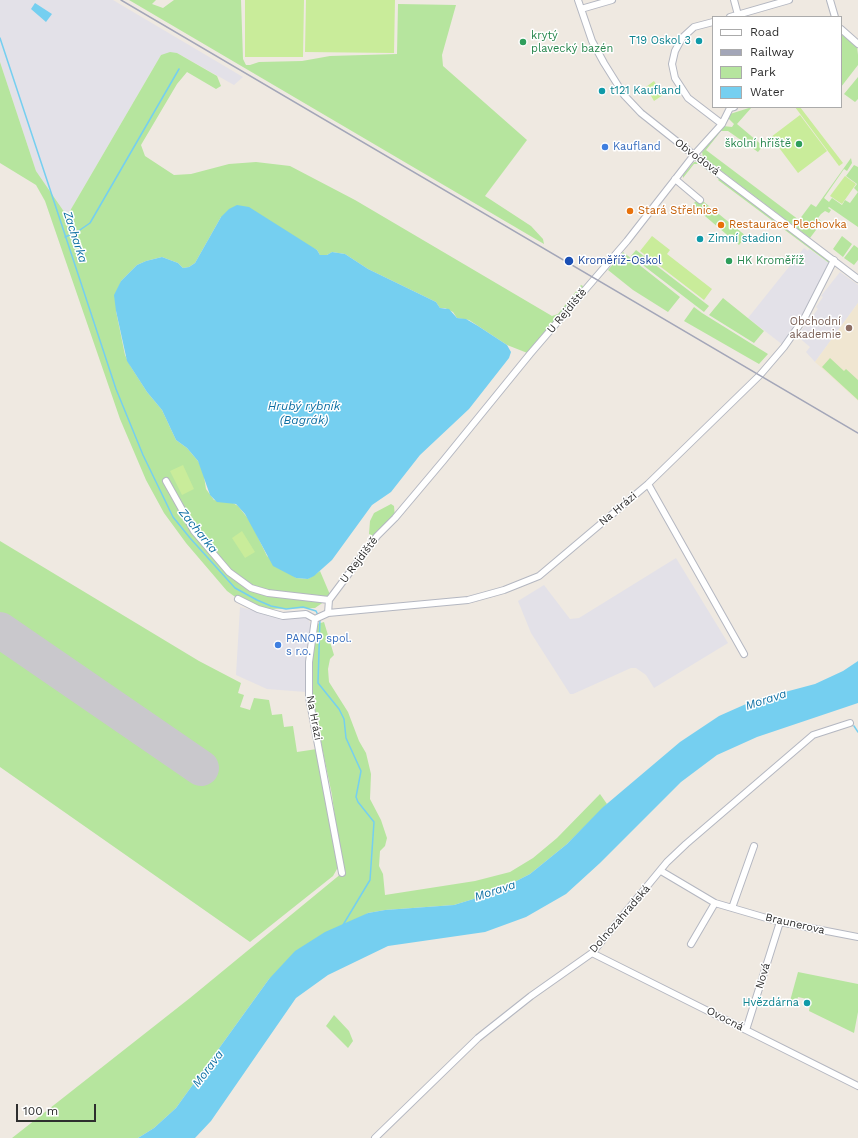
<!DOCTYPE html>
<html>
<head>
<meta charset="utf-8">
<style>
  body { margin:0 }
  #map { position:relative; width:858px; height:1138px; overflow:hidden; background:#efe9e1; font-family:"Work Sans",sans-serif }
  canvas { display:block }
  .legend { position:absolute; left:712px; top:16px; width:130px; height:92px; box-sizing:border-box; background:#fff; border:1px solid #ababab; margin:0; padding:5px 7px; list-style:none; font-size:12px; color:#2e2e2e }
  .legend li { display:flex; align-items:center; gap:8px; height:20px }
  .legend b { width:20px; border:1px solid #ababab }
  .scale { position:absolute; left:16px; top:1104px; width:80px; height:18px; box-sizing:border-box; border:2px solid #2e2e2e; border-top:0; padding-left:5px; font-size:12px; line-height:14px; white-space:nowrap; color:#2e2e2e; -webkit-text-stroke:3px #fff; paint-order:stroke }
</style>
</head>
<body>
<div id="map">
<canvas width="858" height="1138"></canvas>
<ul class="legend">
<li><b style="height:5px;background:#fff"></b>Road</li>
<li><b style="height:5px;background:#a3a6b8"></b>Railway</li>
<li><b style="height:11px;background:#b6e59e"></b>Park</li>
<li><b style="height:11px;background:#75cff0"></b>Water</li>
</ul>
<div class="scale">100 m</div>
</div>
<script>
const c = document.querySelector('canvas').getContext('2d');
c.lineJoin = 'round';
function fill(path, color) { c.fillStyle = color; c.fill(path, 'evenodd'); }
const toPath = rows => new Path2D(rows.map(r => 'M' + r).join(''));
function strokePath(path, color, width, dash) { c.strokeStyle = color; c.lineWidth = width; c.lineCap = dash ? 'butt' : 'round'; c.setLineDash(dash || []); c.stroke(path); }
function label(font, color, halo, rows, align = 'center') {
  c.font = font + ' "Work Sans",sans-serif'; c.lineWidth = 3; c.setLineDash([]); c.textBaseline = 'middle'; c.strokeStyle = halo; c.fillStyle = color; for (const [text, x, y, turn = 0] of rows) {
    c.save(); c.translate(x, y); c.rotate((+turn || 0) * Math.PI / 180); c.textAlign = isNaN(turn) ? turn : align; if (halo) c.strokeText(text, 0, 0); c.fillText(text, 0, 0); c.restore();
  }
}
fill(toPath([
  [0,0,113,0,243,77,234,85,177,53,161,55,67,216,36,171,0,62],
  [804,248,808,251,809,249,829,263,807,307,783,345,748,318],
  [840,272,858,285,858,303,815,362,806,352,810,347,797,336,818,309,816,307,823,297,821,296],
  [676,558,728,643,654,688,646,675,636,668,631,668,573,694,570,694,531,633,518,601,544,585,570,619,579,618],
  [240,607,263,613,307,616,312,628,306,692,267,689,236,675]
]), '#e3e1e8');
fill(toPath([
  [858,303,858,401,815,362]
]), '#f0e6d1');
fill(toPath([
  [129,0,156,0,152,4,163,8,174,0,241,0,243,59,246,65,250,65,259,62,302,61,330,56,397,54,398,4,456,5,442,55,443,66,527,140,485,196,531,226,543,239,544,244],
  [841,34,857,47,858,55,858,65,841,87],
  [170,52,177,53,217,76,221,86,216,89,187,72,177,84,141,145,145,156,174,175,191,174,229,164,256,162,290,166,355,200,552,316,558,314,581,285,583,286,580,295,530,354,507,345,469,320,457,318,453,312,445,308,440,308,436,302,368,269,345,254,332,252,327,255,320,255,317,250,308,246,221,217,195,263,189,267,183,268,178,263,162,257,146,261,137,265,121,281,116,311,125,355,131,367,147,392,162,410,176,440,187,448,198,461,203,470,206,489,214,500,233,503,238,506,250,521,267,556,296,578,308,579,320,571,331,597,315,608,268,609,238,599,227,591,186,543,164,513,146,480,120,419,45,201,36,185,0,163,0,62,36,171,67,216,161,55],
  [858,77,858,99,855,102,844,94],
  [752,107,737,124,763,146,758,152,728,131,721,131,706,150,799,220,811,204,816,207,851,158,852,163,847,171,844,169,824,198,829,202,832,198,842,205,845,200,850,203,858,192,854,188,857,184,846,176,854,165,858,167,858,227,829,207,828,208,831,210,829,213,825,211,821,214,818,218,822,222,810,238,703,157,702,152,723,126,732,127,734,124,728,118,730,114],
  [694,162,698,162,829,260,829,263,718,180,719,179,699,164,694,164,683,178,683,175],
  [699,198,746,236,739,245,692,205],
  [842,236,852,244,843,257,833,249],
  [854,245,858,248,858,260,854,265,844,258],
  [636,250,709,306,704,312,631,256],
  [623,252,680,297,668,312,633,290,608,270],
  [723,298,764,331,754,343,709,315],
  [694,307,702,313,768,354,759,364,684,321],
  [830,358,844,371,846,369,858,380,858,400,822,367],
  [391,504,394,506,395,518,374,536,369,534,370,521,374,513],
  [0,541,199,661,241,683,238,693,244,695,240,707,250,710,254,698,269,700,272,715,282,714,284,727,293,726,297,752,317,749,337,863,337,869,333,876,250,942,0,767,0,646,195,780,209,759,0,616],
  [324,622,334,655,330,659,328,669,329,682,348,712,359,741,366,753,371,774,370,799,381,820,387,838,385,846,380,851,379,866,383,874,385,895,475,881,510,872,533,858,557,838,600,794,607,804,567,844,530,874,493,893,454,905,385,910,368,913,269,979,176,1108,154,1128,138,1138,12,1138,190,998,342,873,332,795,311,695,313,647,317,624],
  [798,972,858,984,858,1012,854,1033,809,1011,811,1000,798,997,796,1004,790,1001],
  [334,1015,349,1031,353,1041,348,1048,326,1026]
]), '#b6e59e');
fill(toPath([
  [245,0,304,0,303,57,245,57],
  [306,0,395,0,394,53,305,52],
  [654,81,663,95,654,101,646,87],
  [795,107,800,107,843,163,839,166],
  [800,115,827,151,798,173,771,137],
  [845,176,856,184,842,204,830,196],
  [652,236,670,250,667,254,712,289,704,300,640,251],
  [183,465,194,489,182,495,170,471],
  [242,531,255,552,245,558,232,538]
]), '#c9ec9a');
fill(toPath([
  [35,3,52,14,46,22,31,9],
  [237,205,249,207,317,250,320,255,327,255,332,252,345,254,368,269,436,302,440,308,449,309,457,318,466,319,478,326,507,345,511,352,509,358,469,409,420,455,391,492,372,505,332,560,314,576,308,579,296,578,273,566,245,514,236,504,217,502,210,495,198,461,187,448,176,440,162,410,147,392,127,361,116,311,114,295,121,281,137,265,146,261,162,257,178,263,183,268,189,267,195,263,221,217,229,209],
  [858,661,858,703,757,737,717,755,681,782,600,863,566,894,526,917,485,932,388,946,328,975,296,998,211,1121,195,1138,138,1138,154,1128,176,1108,269,979,295,951,325,932,368,913,385,910,454,905,493,893,530,874,567,844,602,808,680,742,719,716,755,700,815,684,843,671]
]), '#75cff0');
strokePath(toPath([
  [0,38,116,389,143,455,173,517,190,538,235,588,257,600,271,606,286,609,303,607,316,611,318,615],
  [65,237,77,232,90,223,179,69],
  [320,618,318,683,339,709,344,719,346,738,361,771,356,797,358,802,374,822,370,880,343,925],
  [854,726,858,732]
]), '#75cff0', 1.5);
strokePath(toPath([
  [0,630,201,768]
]), '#c9c8cc', 36);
const minor = toPath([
  [578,0,592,41,604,63,624,95,641,113,694,155,858,279],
  [734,0,738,15],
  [830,0,835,17],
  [581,9,612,0],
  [730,17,789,0],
  [841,29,858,44],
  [722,124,730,108,734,107],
  [675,179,700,200],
  [166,481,194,531,229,572,251,588,268,593,329,600],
  [648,484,744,654],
  [238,599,258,609,283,616,306,614,315,619],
  [328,613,329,600,377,536,395,518,443,461,530,354,627,241,694,155,722,124,688,98,675,78,672,64,675,51,682,38,694,27,713,22],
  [315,619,328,613,468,600,504,590,539,576,648,484,760,375,784,347,805,317,834,260],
  [315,619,309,662,309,697,342,873],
  [661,871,715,903,780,922,858,937],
  [732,908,754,846],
  [691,944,715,903],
  [592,953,858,1086],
  [746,1030,780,922],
  [375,1138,478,1038,531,996,592,953,667,862,686,844,813,735,850,723]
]);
strokePath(minor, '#b4b7c1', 8);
strokePath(minor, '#fff', 6);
strokePath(toPath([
  [121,0,858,433]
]), '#a3a6b8', 1.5);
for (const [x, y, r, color] of [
  [699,41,4,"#0f9aa8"],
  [523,42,4,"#2e9e5b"],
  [602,91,4,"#0f9aa8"],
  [799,144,4,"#2e9e5b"],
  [605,147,4,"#3f7fe0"],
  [630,211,4,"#e8710a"],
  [721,225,4,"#e8710a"],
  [700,239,4,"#0f9aa8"],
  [569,261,5,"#1a4fb4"],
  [729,261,4,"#2e9e5b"],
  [849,328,4,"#8d6e63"],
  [278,645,4,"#3f7fe0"],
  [807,1003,4,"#0f9aa8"]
]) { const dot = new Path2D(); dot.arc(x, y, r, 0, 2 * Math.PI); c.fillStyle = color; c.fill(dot); strokePath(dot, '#fff', 1.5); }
label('11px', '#27864d', '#fff', [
  ["krytý",531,36],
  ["plavecký bazén",531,49],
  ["školní hřiště",791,144,"right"],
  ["HK Kroměříž",737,261]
], 'left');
label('11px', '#0d838f', '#fff', [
  ["T19 Oskol 3",691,41],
  ["t121 Kaufland",610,91,"left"],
  ["Zimní stadion",708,239,"left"],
  ["Hvězdárna",799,1003]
], 'right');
label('11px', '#366cbe', '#fff', [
  ["Kaufland",613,147],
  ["PANOP spol.",286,639],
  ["s r.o.",286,652]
], 'left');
label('11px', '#2e2e2e', '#fff', [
  ["Obvodová",697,157,37],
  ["U Rejdiště",567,311,-50],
  ["Na Hrázi",618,509,-40],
  ["U Rejdiště",359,560,-53],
  ["Na Hrázi",314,718,79],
  ["Dolnozahradská",620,919,-49],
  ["Braunerova",795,924,13],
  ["Nová",763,976,-73],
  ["Ovocná",725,1019,27]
]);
label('11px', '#c56008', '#fff', [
  ["Stará Střelnice",638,211],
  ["Restaurace Plechovka",729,225]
], 'left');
label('11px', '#164399', '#fff', [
  ["Kroměříž-Oskol",578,261]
], 'left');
label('11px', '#785e54', '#fff', [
  ["Obchodní",841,322],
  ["akademie",841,335]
], 'right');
label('italic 12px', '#0d6fa3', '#fff', [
  ["Zacharka",75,237,72],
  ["Hrubý rybník",304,406],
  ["(Bagrák)",304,420],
  ["Zacharka",198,531,51],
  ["Morava",766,700,-18],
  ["Morava",495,891,-18],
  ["Morava",208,1069,-53]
]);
</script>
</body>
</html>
